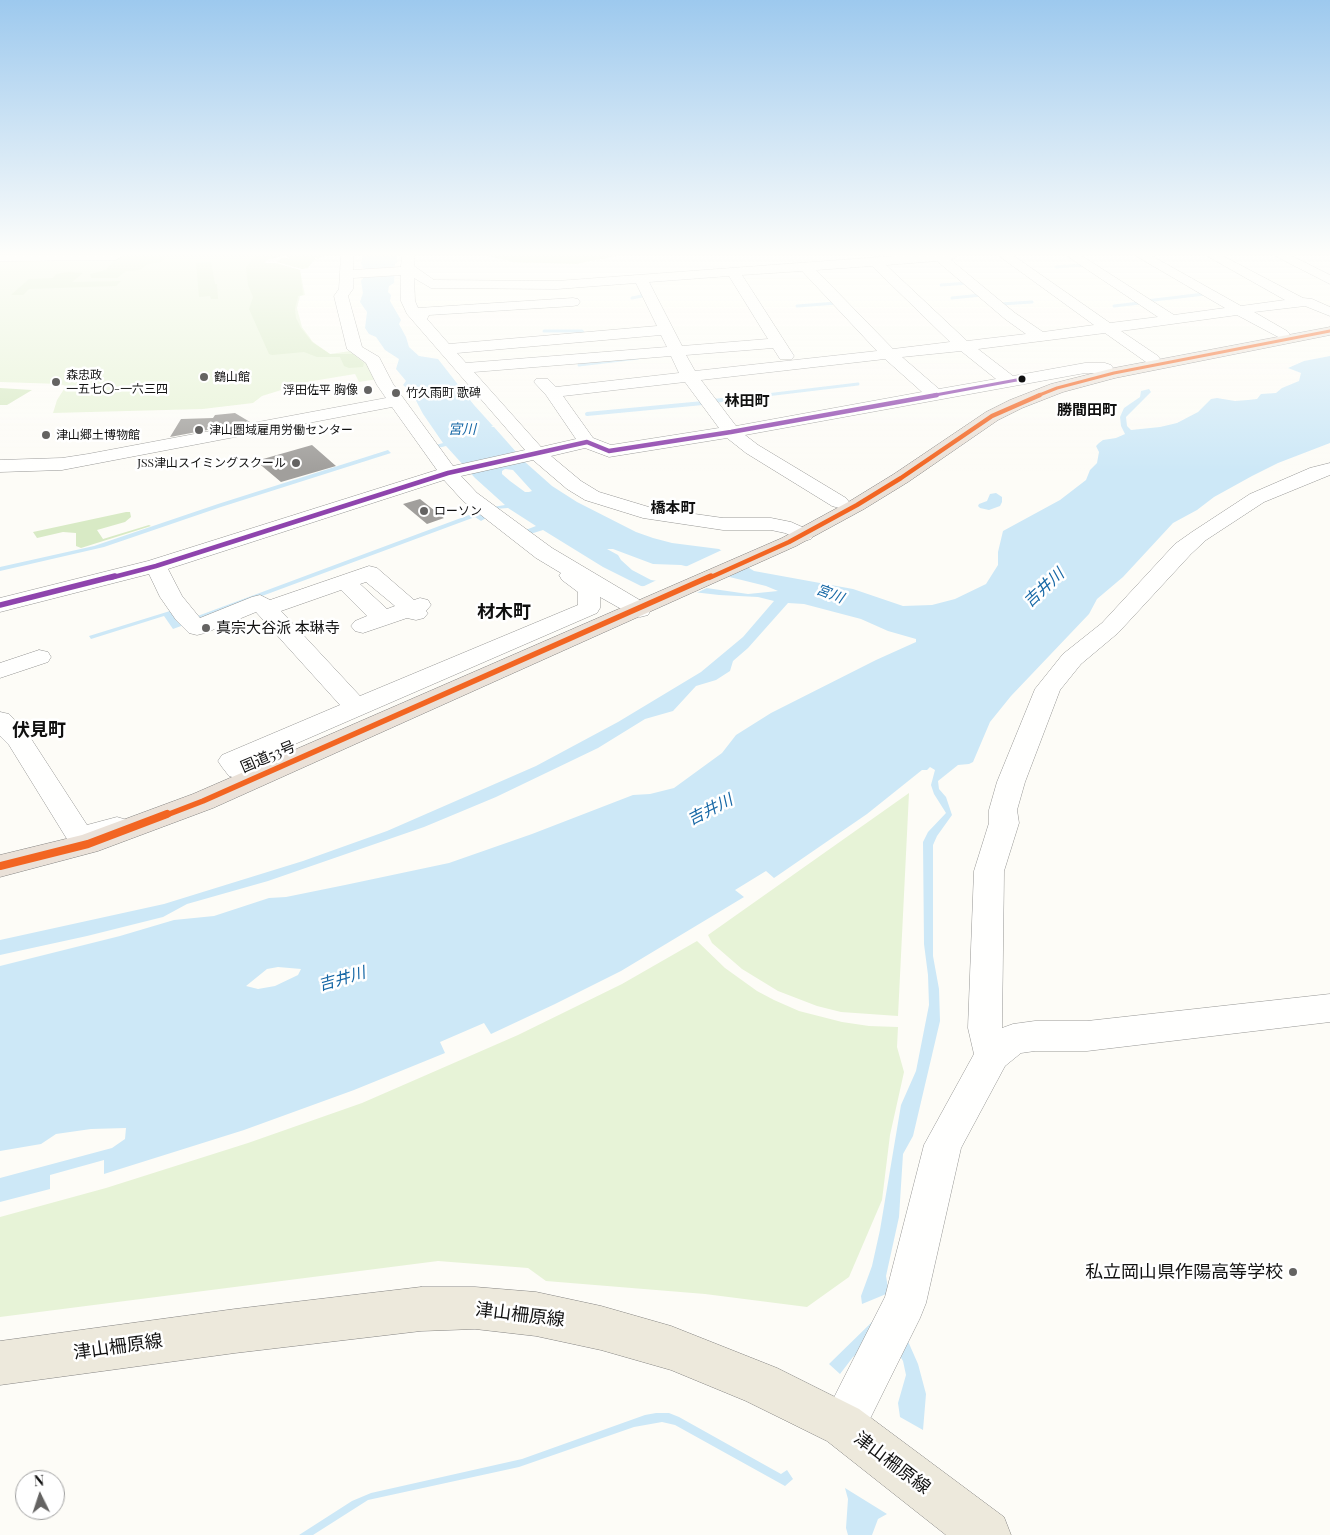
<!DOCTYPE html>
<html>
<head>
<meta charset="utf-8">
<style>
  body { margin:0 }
  #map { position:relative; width:1330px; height:1535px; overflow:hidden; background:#fdfcf7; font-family:"Playfair Display",serif }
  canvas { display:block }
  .north { position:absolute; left:15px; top:1470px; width:50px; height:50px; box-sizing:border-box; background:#fff; border:1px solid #a0a0a0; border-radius:50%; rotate:356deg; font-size:14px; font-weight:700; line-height:20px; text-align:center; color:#111 }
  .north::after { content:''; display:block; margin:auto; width:18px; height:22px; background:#646362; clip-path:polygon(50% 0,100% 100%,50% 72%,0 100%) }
</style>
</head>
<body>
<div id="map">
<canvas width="1330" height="1535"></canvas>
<div class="north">N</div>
</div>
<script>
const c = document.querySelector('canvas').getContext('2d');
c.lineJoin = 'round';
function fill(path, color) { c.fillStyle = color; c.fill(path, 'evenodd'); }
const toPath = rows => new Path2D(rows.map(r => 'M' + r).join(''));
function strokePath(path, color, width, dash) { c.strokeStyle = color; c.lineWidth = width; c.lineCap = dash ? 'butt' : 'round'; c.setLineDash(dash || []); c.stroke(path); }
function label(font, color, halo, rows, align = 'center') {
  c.font = font + ' "Playfair Display","Noto Sans JP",serif'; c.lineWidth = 5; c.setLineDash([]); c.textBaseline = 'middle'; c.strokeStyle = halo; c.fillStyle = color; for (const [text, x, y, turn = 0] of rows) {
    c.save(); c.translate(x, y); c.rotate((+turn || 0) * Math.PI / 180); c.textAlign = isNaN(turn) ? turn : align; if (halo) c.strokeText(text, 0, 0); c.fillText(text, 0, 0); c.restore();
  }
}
fill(toPath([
  [72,256,269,256,265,263,276,263,300,270,305,295,300,296,297,308,302,327,313,342,330,354,350,351,368,361,378,379,359,382,355,374,307,382,262,396,253,403,203,409,53,413,57,400,66,386,60,384,0,382,0,259],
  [909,793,898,1016,841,1012,817,1006,778,991,742,969,712,943,708,935],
  [697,941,725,968,757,991,774,1000,799,1011,842,1022,869,1026,898,1027,897,1047,904,1072,890,1135,882,1200,849,1277,807,1307,705,1294,546,1281,528,1268,438,1261,0,1317,0,1217,106,1188,248,1143,362,1103,518,1035,622,984]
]), '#e7f3d7');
fill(toPath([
  [167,256,161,262,148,264,140,270,126,271,117,278,91,278,90,274,106,270,116,258,120,257],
  [254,256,282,256,266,260,264,263,275,263,300,270,303,295,298,296,295,309,296,318,301,328,312,342,330,354,353,354,364,363,363,367,349,368,344,366,340,357,317,357,304,352,272,355,269,354,249,309,253,297,248,285,246,268],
  [286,256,324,256,318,259,314,257,316,260,313,261,308,268,302,269,277,262,283,257,290,259],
  [489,256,616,256,576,264,513,262],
  [211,262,215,284,217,284,218,299,211,299,210,296,199,297,196,263],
  [69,272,83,273,72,282,121,281,116,286,29,289,23,295,11,295,29,279,53,278,56,274],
  [0,388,32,390,7,405,0,405],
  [126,512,130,512,131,517,125,522,97,530,103,539,149,525,151,526,81,548,76,546,76,533,63,532,37,538,33,532]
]), '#d8eac5');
fill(toPath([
  [363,256,397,256,397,263,395,264,394,283,389,286,388,292,391,295,390,301,401,320,399,324,406,337,409,347,419,356,438,359,474,405,493,426,491,427,494,427,525,462,552,486,577,502,636,532,653,538,672,543,719,549,754,571,853,589,903,606,932,605,955,599,986,584,998,565,998,552,1003,531,1060,500,1086,480,1090,470,1097,463,1099,452,1096,446,1099,443,1103,440,1116,438,1125,434,1121,426,1120,417,1124,408,1140,397,1141,391,1149,389,1151,392,1126,417,1127,426,1131,430,1160,427,1177,423,1198,412,1211,399,1217,398,1235,401,1248,400,1257,399,1261,394,1276,393,1282,388,1299,381,1301,373,1288,368,1304,361,1330,356,1330,443,1278,463,1252,476,1214,497,1197,510,1173,523,1123,577,1097,599,1089,614,1011,696,990,722,973,762,969,764,958,765,938,781,939,789,946,797,952,815,937,836,933,845,933,956,939,989,940,1021,913,1136,903,1154,899,1217,886,1276,888,1288,891,1292,862,1304,861,1296,872,1266,880,1230,901,1105,916,1071,929,1005,928,975,924,944,923,842,928,832,946,813,934,794,931,785,935,770,930,767,927,770,922,770,867,814,774,878,766,871,735,890,744,897,621,971,555,1004,491,1034,484,1023,440,1042,445,1053,354,1090,244,1130,104,1174,104,1160,50,1175,50,1189,0,1202,0,1178,112,1148,125,1139,126,1128,91,1129,56,1134,41,1144,0,1151,0,966,120,936,174,920,214,916,269,898,286,897,345,885,449,863,532,834,633,795,650,794,674,788,722,753,736,735,771,713,876,660,916,642,916,639,888,631,861,619,804,604,788,603,748,648,733,661,730,671,716,680,696,686,673,711,645,719,598,748,496,797,424,827,268,881,187,904,163,917,87,936,0,955,0,940,164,904,303,861,387,831,536,766,618,722,701,672,743,637,774,601,758,597,719,595,641,586,603,567,543,530,527,535,523,531,536,526,508,508,494,509,493,507,505,505,475,478,446,446,438,448,436,445,443,443,423,414,411,391,403,385,406,381,396,369,399,359,385,350,376,337,369,334,365,328,367,312,360,302,363,293,361,281,369,270,363,268,361,263],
  [505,469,513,470,532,491,529,492,525,492,510,481,502,474,502,471],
  [607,549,613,549,653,564,681,565,766,586,778,591,748,594,651,580,632,570,621,560,618,555],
  [278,967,301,969,298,975,275,986,258,989,246,986,267,969],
  [388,450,391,453,221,507,104,547,0,571,0,567,94,546,218,504],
  [996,493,1002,497,1002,502,1000,506,989,510,980,508,978,506,979,504,987,501,990,494],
  [477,512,486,518,481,521,475,517,173,629,164,616,91,639,89,636,170,611,177,621,195,617],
  [873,1321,869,1346,853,1357,840,1374,829,1364],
  [907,1339,918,1364,926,1394,923,1430,900,1417,898,1403,906,1375,903,1361,900,1356],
  [656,1413,669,1413,679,1417,781,1474,787,1470,793,1479,785,1486,675,1425,662,1422,634,1427,519,1467,368,1500,313,1535,299,1535,352,1501,371,1493,522,1459,645,1415],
  [845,1488,887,1514,878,1519,872,1535,848,1535,846,1528,848,1499]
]), '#cde8f7');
fill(toPath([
  [724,549,751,566,726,578,683,568],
  [659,579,709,587,692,595,640,588]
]), '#fdfcf7');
strokePath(toPath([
  [1056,267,1083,265],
  [941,285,968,283],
  [632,298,642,296,641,290],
  [952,298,981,295],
  [1146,301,1204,294],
  [1001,304,1032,302],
  [797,306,837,303],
  [1114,306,1140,303],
  [544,331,582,331,585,336],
  [579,365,638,358],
  [758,396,858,384]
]), '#cde8f7', 3);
strokePath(toPath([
  [713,401,768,395],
  [587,414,703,403]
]), '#cde8f7', 4);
fill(toPath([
  [235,413,250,422,170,437,181,419,213,418,215,415],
  [312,445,336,466,281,482,256,461],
  [420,499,444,518,427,524,403,504]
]), '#a19f9c');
const minor = toPath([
  [0,256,122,256,116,260,0,261,0,256],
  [341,256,353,256,353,270,401,267,402,256,414,256,414,266,434,280,557,281,893,256,957,256,951,260,1015,313,1043,332,1094,325,999,256,1014,256,1110,323,1158,317,1067,256,1082,256,1174,315,1225,308,1136,256,1152,256,1241,306,1285,300,1207,256,1223,256,1303,298,1312,299,1330,307,1330,316,1305,306,1254,312,1287,331,1290,334,1287,337,1282,339,1237,315,1121,331,1158,356,1160,359,1158,362,1152,364,1146,362,1105,333,978,349,1013,376,1085,363,1105,363,1111,365,1113,368,1111,371,1105,373,1085,373,745,435,758,445,846,498,849,502,846,506,839,508,832,506,746,453,727,438,609,457,585,448,551,456,581,481,599,492,652,508,723,518,771,518,791,522,811,531,814,535,811,539,804,541,785,533,771,530,723,530,643,518,585,500,567,489,533,460,461,476,477,493,552,548,648,605,651,610,648,615,640,617,632,615,600,597,600,608,597,613,249,764,253,770,249,776,239,779,229,776,222,767,218,761,222,755,340,705,256,612,205,633,197,635,189,633,176,620,160,597,149,574,0,612,0,598,148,561,437,470,392,407,62,470,0,472,0,460,62,458,88,454,386,398,377,385,366,363,347,349,334,296,339,289,341,256],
  [937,261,1005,319,1026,334,967,341,886,265,937,261],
  [872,266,948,340,950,342,893,349,816,270,872,266],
  [802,271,877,351,695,371,686,355,773,348,780,359,792,359,794,356,742,275,802,271],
  [401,275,401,301,407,314,525,450,453,466,393,384,379,357,362,347,348,296,353,289,353,278,401,275],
  [729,276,768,339,682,346,649,282,729,276],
  [414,278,431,288,557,289,636,283,657,326,449,344,427,319,429,315,573,306,578,305,580,302,578,299,573,298,418,308,415,301,414,278],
  [661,335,667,347,466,363,457,353,661,335],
  [961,351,996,379,939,389,902,357,961,351],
  [671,356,679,373,556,387,548,379,536,379,534,382,546,395,576,439,541,447,474,372,671,356],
  [885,359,922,392,736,426,701,380,885,359],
  [685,382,719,428,611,445,593,438,563,396,685,382],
  [444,480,463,501,536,558,561,573,559,575,562,580,578,592,578,605,360,696,281,611,341,590,367,616,355,621,351,626,355,631,363,633,407,618,416,620,424,618,428,613,426,611,431,605,428,600,420,598,414,600,377,568,369,566,270,600,260,595,252,597,200,618,182,596,168,569,444,480],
  [366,582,395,606,387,609,360,584,366,582],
  [1275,256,1292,256,1330,275,1330,284,1275,256],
  [1330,463,1330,475,1264,502,1206,540,1191,554,1118,633,1081,664,1060,690,1025,782,1017,810,1019,823,1004,871,1002,1028,1013,1024,1035,1021,1087,1021,1330,994,1330,1022,1087,1051,1035,1051,1021,1053,1005,1066,961,1148,926,1303,920,1318,859,1441,843,1448,827,1441,820,1425,885,1297,924,1145,974,1054,968,1028,974,871,989,823,989,810,997,782,1035,689,1063,654,1102,623,1175,544,1192,532,1250,494,1310,468,1330,463],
  [39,650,48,652,51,657,48,662,0,678,0,663,39,650],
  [0,712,9,714,28,734,87,825,117,817,127,820,132,827,127,834,84,846,67,839,9,745,0,736,0,712]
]);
const major = toPath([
  [421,1287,475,1287,536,1292,601,1306,671,1326,777,1368,859,1409,1004,1517,1011,1535,946,1535,827,1441,746,1401,671,1370,601,1350,536,1336,475,1329,421,1331,235,1353,0,1385,0,1341,235,1309,421,1287]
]);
const highway = toPath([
  [1330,327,1330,335,1115,378,1063,392,1022,408,998,420,908,482,864,509,796,546,213,808,98,851,0,877,0,855,82,835,193,794,782,538,850,501,894,474,986,412,1010,400,1051,384,1114,368,1330,327]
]);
strokePath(minor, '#979795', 1);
strokePath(major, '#858482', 1);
strokePath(highway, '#858482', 1);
fill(minor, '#fffffe');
fill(major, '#ede9dc');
fill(highway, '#eae1d8');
strokePath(toPath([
  [930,396,1022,379]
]), '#8e44ad', 3);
strokePath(toPath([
  [110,578,156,566,448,473,587,442,609,451,731,432,937,395]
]), '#8e44ad', 4.5);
strokePath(toPath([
  [0,605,115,576]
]), '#8e44ad', 5.5);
strokePath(toPath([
  [1037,396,1057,388,1114,373,1330,331]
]), '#f26522', 3);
strokePath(toPath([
  [709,578,789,542,857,505,901,478,992,416,1040,395]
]), '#f26522', 4.5);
strokePath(toPath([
  [164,816,203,801,711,576]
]), '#f26522', 5.5);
strokePath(toPath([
  [0,866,88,844,167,814]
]), '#f26522', 8);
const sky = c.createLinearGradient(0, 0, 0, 471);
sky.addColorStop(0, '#9dc9ee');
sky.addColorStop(0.54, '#fefefb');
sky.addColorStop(1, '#fefefb00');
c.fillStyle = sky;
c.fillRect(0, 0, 1330, 471);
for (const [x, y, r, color] of [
  [204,377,5,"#646362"],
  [1022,379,4.5,"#111"],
  [56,382,5,"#646362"],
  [368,390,5,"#646362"],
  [396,393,5,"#646362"],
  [199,430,5,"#646362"],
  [46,435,5,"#646362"],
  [296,463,5,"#646362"],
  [424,511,5,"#646362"],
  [206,628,5,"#646362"],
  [1293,1272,5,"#646362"]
]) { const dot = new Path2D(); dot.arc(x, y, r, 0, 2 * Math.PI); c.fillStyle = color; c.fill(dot); strokePath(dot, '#fff', 2); }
label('12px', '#111', '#fff', [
  ["森忠政",66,375],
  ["一五七〇-一六三四",66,389],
  ["鶴山館",214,377],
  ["浮田佐平 胸像",358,390,"right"],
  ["竹久雨町 歌碑",406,393],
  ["津山圏域雇用労働センター",209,430],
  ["津山郷土博物館",56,435],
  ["JSS津山スイミングスクール",286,463,"right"],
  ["ローソン",434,511]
], 'left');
label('italic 14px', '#1768a6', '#fff', [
  ["宮川",462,430],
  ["宮川",830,594,21]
]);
label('bold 15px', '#111', '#fff', [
  ["林田町",747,401],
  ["勝間田町",1087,410],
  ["橋本町",673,508]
]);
label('15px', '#111', '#fff', [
  ["真宗大谷派 本琳寺",216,628]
], 'left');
label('15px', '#111', '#fff', [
  ["国道53号",268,757,-23]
]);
label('italic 16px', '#1768a6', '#fff', [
  ["吉井川",1044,588,-43],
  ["吉井川",710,810,-27],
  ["吉井川",342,979,-16]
]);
label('bold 18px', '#111', '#fff', [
  ["材木町",504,612],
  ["伏見町",39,730]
]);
label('18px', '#111', '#fff', [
  ["私立岡山県作陽高等学校",1283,1272]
], 'right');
label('18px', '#111', '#fff', [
  ["津山柵原線",520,1315,7],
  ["津山柵原線",118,1347,-8],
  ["津山柵原線",892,1463,37]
]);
</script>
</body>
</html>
